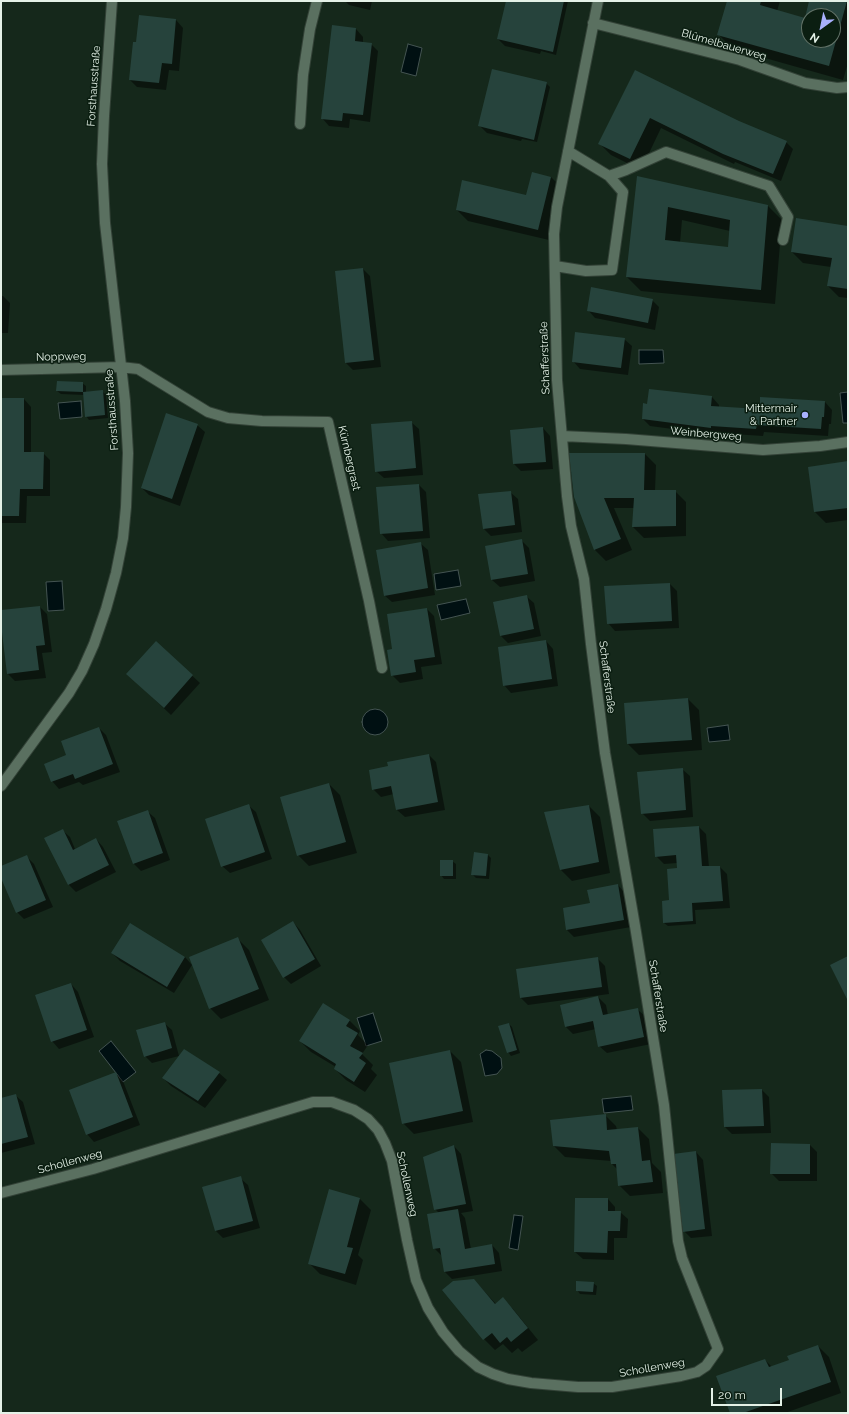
<!DOCTYPE html>
<html>
<head>
<meta charset="utf-8">
<style>
  body { margin:0 }
  #map { position:relative; width:849px; height:1414px; overflow:hidden; background:#15281b; font-family:Raleway,sans-serif }
  canvas { display:block }
  .frame { position:absolute; inset:0; border:2px solid #e4f1e7; pointer-events:none }
  .north { position:absolute; left:801px; top:8px; width:40px; height:40px; box-sizing:border-box; background:#0b1e11; border:1px solid #627267; border-radius:50%; rotate:213deg; font-size:11px; font-weight:700; line-height:16px; text-align:center; color:#e4f1e7 }
  .north::after { content:''; display:block; margin:auto; width:14px; height:18px; background:#a9b0fc; clip-path:polygon(50% 0,100% 100%,50% 72%,0 100%) }
  .scale { position:absolute; left:711px; top:1388px; width:71px; height:18px; box-sizing:border-box; border:2px solid #e4f1e7; border-top:0; padding-left:5px; font-size:12px; line-height:14px; white-space:nowrap; color:#e4f1e7; -webkit-text-stroke:3px #0b1e11; paint-order:stroke }
</style>
</head>
<body>
<div id="map">
<canvas width="849" height="1414"></canvas>
<div class="frame"></div>
<div class="north">N</div>
<div class="scale">20 m</div>
</div>
<script>
const c = document.querySelector('canvas').getContext('2d');
c.lineJoin = 'round';
function fill(path, color) { c.fillStyle = color; c.fill(path, 'evenodd'); }
const toPath = rows => new Path2D(rows.map(r => 'M' + r).join(''));
function strokePath(path, color, width, dash) { c.strokeStyle = color; c.lineWidth = width; c.lineCap = dash ? 'butt' : 'round'; c.setLineDash(dash || []); c.stroke(path); }
function label(font, color, halo, rows, align = 'center') {
  c.font = font + ' Raleway,sans-serif'; c.lineWidth = 3; c.setLineDash([]); c.textBaseline = 'middle'; c.strokeStyle = halo; c.fillStyle = color; for (const [text, x, y, turn = 0] of rows) {
    c.save(); c.translate(x, y); c.rotate((+turn || 0) * Math.PI / 180); c.textAlign = isNaN(turn) ? turn : align; if (halo) c.strokeText(text, 0, 0); c.fillText(text, 0, 0); c.restore();
  }
}
const water = toPath([
  [408,44,422,48,416,76,401,72,408,44],
  [639,350,663,350,664,363,639,364,639,350],
  [848,392,848,423,843,423,840,393,848,392],
  [81,401,82,417,60,419,58,403,81,401],
  [458,570,461,586,436,590,434,574,458,570],
  [62,581,64,610,48,611,46,582,62,581],
  [466,599,470,613,441,620,437,605,466,599],
  '362 722a13 13 0 1 1 26 0a13 13 0 1 1-26 0Z',
  [728,725,730,740,709,742,707,728,728,725],
  [373,1013,382,1041,366,1046,357,1018,373,1013],
  [111,1041,136,1072,123,1082,99,1051,111,1041],
  [486,1050,492,1051,501,1058,502,1068,497,1074,485,1076,480,1054,486,1050],
  [631,1096,633,1110,604,1113,602,1099,631,1096],
  [514,1215,523,1216,518,1250,509,1248,514,1215]
]);
fill(water, '#001012');
strokePath(water, '#445452', 1);
fill(toPath([
  [345,1,372,1,370,10,349,5],
  [507,1,568,1,556,55,541,51,540,54,505,46,498,39],
  [728,1,780,1,777,11,805,19,811,1,848,1,848,63,843,80,733,49,718,34],
  [809,16,833,16,833,40,809,40],
  [176,20,183,28,179,71,169,70,166,90,137,87,130,80,137,44],
  [333,26,356,29,363,37,363,43,371,44,378,51,370,122,350,119,349,128,329,126,322,118],
  [635,71,739,122,786,142,793,149,781,181,735,162,734,164,661,128,641,170,611,155,600,144],
  [546,83,550,87,537,142,522,139,521,141,487,133,480,126],
  [551,177,562,188,549,240,468,221,457,210,527,197],
  [638,177,768,206,782,220,775,304,641,291,627,277],
  [682,220,730,231,729,248,680,243],
  [848,227,848,298,839,297,828,286,831,267,803,263,792,252],
  [363,269,370,276,381,367,353,370,346,363,336,272],
  [1,296,3,296,10,303,8,333,1,333],
  [652,300,659,307,655,330,595,318,588,310],
  [624,339,632,346,628,375,580,369,573,361],
  [82,383,86,386,86,392,102,391,106,395,108,418,89,420,86,416,84,395,61,394,57,391],
  [712,397,719,405,719,408,760,410,761,398,825,402,832,410,831,424,829,424,828,436,764,432,763,436,718,433,718,435,650,426,643,419],
  [1,399,24,399,31,407,31,453,43,453,50,460,50,496,27,496,26,523,1,523],
  [411,422,419,429,423,475,384,478,376,471],
  [197,425,205,432,180,506,149,495,142,488],
  [543,428,550,436,553,469,521,471,514,464,511,431],
  [645,454,656,465,655,491,675,491,686,502,686,536,644,538,633,527,634,508,614,508,632,550,606,561,595,550,575,497],
  [848,463,848,520,826,523,815,512],
  [419,485,426,492,430,538,388,541,381,533],
  [510,492,518,499,522,532,491,536,484,529],
  [521,540,529,548,535,581,500,587,492,580,486,547],
  [420,543,428,550,435,595,392,602,384,595],
  [670,584,677,591,679,628,615,631,608,623],
  [526,596,534,603,541,636,508,643,501,636],
  [40,607,47,614,52,652,42,653,46,678,15,681,8,674,1,611],
  [427,609,434,616,442,664,421,667,423,679,400,683,392,675,393,649],
  [546,641,553,649,558,686,511,693,504,685],
  [156,642,200,683,171,715,135,681],
  [688,699,699,710,702,750,639,755,628,744,625,704],
  [99,728,106,735,120,772,83,785,79,782,59,789,52,781,68,756],
  [429,755,436,762,445,810,405,817,397,810,394,794,381,797,373,789,389,767],
  [682,769,690,776,693,817,650,821,642,813],
  [329,784,340,795,357,853,309,866,298,855],
  [248,805,256,812,272,859,230,873,222,866],
  [589,806,600,817,610,873,572,881,561,870],
  [147,811,155,818,170,860,141,871,133,863],
  [699,827,706,834,709,867,720,867,727,874,730,908,695,910,696,924,668,926,664,923,678,869,677,863,664,864,656,856],
  [62,830,70,837,75,849,96,839,103,847,116,872,76,892,69,885,46,838],
  [475,853,488,855,491,858,489,879,476,878,472,874],
  [26,856,34,864,53,907,24,919,17,912,1,875,1,867],
  [452,861,456,864,456,879,444,879,441,875],
  [618,885,625,893,631,927,574,937,567,930,591,904],
  [293,922,300,930,321,966,291,984,284,977],
  [238,939,249,950,269,1000,221,1019,210,1008],
  [112,953,185,957,192,965,174,993,120,961],
  [597,958,605,966,609,994,528,1005,521,998,517,970],
  [71,984,78,992,94,1037,59,1049,52,1041],
  [598,997,606,1005,608,1015,637,1009,645,1016,651,1044,607,1053,599,1046,596,1029,573,1034,566,1027],
  [349,1020,360,1031,358,1035,368,1045,362,1054,373,1065,371,1069,377,1075,365,1092,346,1080,335,1069,336,1067,311,1052,300,1041],
  [164,1023,172,1030,179,1056,152,1063,145,1056],
  [509,1024,512,1027,520,1053,511,1056,508,1052],
  [185,1051,219,1073,227,1080,205,1108,171,1086,163,1078],
  [450,1051,461,1062,473,1122,414,1134,403,1123],
  [116,1073,123,1081,140,1125,94,1142,87,1134],
  [762,1090,769,1097,771,1133,732,1134,725,1127],
  [15,1095,23,1102,35,1144,1,1153,1,1099],
  [605,1115,616,1126,617,1130,638,1128,649,1139,652,1163,661,1172,663,1193,630,1196,619,1185,618,1170,612,1164,611,1161,565,1157,554,1146],
  [810,1145,817,1152,817,1181,779,1181,771,1173],
  [454,1146,461,1154,473,1211,461,1213,465,1218,471,1249,492,1245,499,1253,502,1271,452,1279,445,1272,442,1256,434,1248,439,1213,435,1209],
  [696,1152,703,1160,712,1236,691,1238,684,1231],
  [240,1178,248,1185,260,1228,223,1238,216,1231],
  [330,1191,360,1199,371,1210,358,1255,363,1260,356,1285,320,1274,309,1263],
  [608,1199,615,1207,615,1212,620,1212,628,1219,627,1238,614,1238,614,1260,583,1259,575,1252],
  [474,1280,496,1304,502,1299,513,1309,538,1340,522,1352,518,1348,512,1353,503,1344,495,1350,484,1339],
  [593,1283,597,1286,596,1295,580,1294,577,1290],
  [818,1346,829,1357,841,1393,785,1413,731,1413,765,1360,772,1367,790,1361]
]), '#0007');
fill(toPath([
  [506,1,564,1,553,52,497,39],
  [727,1,761,1,760,5,805,18,809,1,847,1,829,66,717,35],
  [809,16,833,16,833,40,809,40],
  [139,15,176,19,172,64,162,63,159,83,129,80,133,42,136,42],
  [332,25,356,28,355,41,372,43,363,115,343,113,342,121,321,119],
  [492,69,547,82,534,140,478,126],
  [635,70,739,121,787,141,773,174,723,154,650,118,630,159,598,144],
  [532,172,551,177,538,230,456,210,462,180,526,195],
  [637,176,768,205,761,290,626,277],
  [668,207,730,220,728,247,665,240],
  [796,218,848,226,848,289,827,286,832,258,791,252],
  [363,268,374,360,345,363,335,271],
  [591,287,653,299,648,323,587,311],
  [575,332,625,338,621,368,572,362],
  [57,381,83,382,83,392,56,391],
  [649,389,712,396,711,406,760,409,760,397,825,401,824,417,822,417,821,429,757,425,756,429,711,426,711,428,642,419,643,403,647,404],
  [103,390,105,415,85,417,83,392],
  [1,398,24,398,24,452,44,452,43,489,20,489,19,516,1,516],
  [166,413,198,424,172,499,141,488],
  [412,421,416,468,375,472,371,424],
  [543,427,546,462,513,464,510,430],
  [569,453,645,453,644,490,676,490,676,526,632,527,634,498,604,498,621,539,594,550,574,497],
  [848,461,848,508,814,512,808,467],
  [419,484,423,531,380,534,376,487],
  [511,491,515,525,483,529,478,494],
  [522,539,528,574,491,580,485,546],
  [421,542,428,588,384,596,376,550],
  [670,583,672,621,607,624,604,586],
  [527,595,534,629,500,636,493,602],
  [40,606,45,645,36,646,39,670,7,674,1,624,1,610],
  [427,608,435,657,414,660,416,672,391,676,387,650,392,649,387,614],
  [546,640,552,679,503,686,498,647],
  [156,641,193,675,164,708,126,674],
  [688,698,692,740,627,744,624,703],
  [99,727,113,764,75,779,73,774,51,782,44,764,66,755,61,741],
  [429,754,438,802,396,810,391,786,372,790,369,770,388,766,387,762],
  [683,768,686,810,641,814,637,772],
  [329,783,346,842,297,856,280,797],
  [249,804,265,852,221,867,205,819],
  [589,805,599,862,560,870,544,812],
  [148,810,163,853,133,864,117,821],
  [699,826,702,866,720,866,723,901,692,903,693,921,663,923,662,901,669,900,667,869,677,868,676,855,655,857,653,829],
  [63,829,73,850,96,838,109,865,68,885,44,838],
  [474,852,488,854,486,876,471,875],
  [27,855,46,900,16,913,1,878,1,866],
  [440,860,453,860,453,876,440,876],
  [618,884,624,920,566,930,563,908,590,903,587,890],
  [293,921,315,959,283,978,261,940],
  [130,923,185,957,167,987,111,953],
  [238,937,259,989,209,1009,189,957],
  [848,956,848,1001,830,965],
  [598,957,602,987,520,998,516,969],
  [71,983,87,1030,51,1042,35,995],
  [598,996,603,1015,638,1008,644,1037,598,1047,593,1021,565,1027,560,1005],
  [323,1003,350,1020,346,1026,358,1033,350,1046,363,1053,359,1058,366,1063,354,1082,334,1069,336,1064,299,1041],
  [165,1022,172,1048,144,1057,136,1030],
  [509,1023,517,1050,507,1053,498,1026],
  [184,1049,220,1072,198,1101,162,1078],
  [450,1050,463,1111,402,1124,389,1063],
  [116,1072,133,1117,86,1135,69,1090],
  [762,1089,764,1126,724,1127,722,1090],
  [16,1094,28,1137,1,1144,1,1098],
  [606,1114,607,1130,638,1127,642,1161,650,1160,653,1182,618,1186,616,1164,611,1164,609,1151,553,1146,550,1120],
  [771,1143,810,1144,810,1174,770,1174],
  [454,1145,466,1204,434,1210,423,1157],
  [696,1151,705,1229,683,1232,673,1154],
  [241,1176,253,1221,215,1231,202,1187],
  [329,1189,360,1198,347,1247,353,1248,345,1274,308,1264],
  [575,1198,608,1198,608,1211,621,1211,620,1231,608,1231,607,1253,574,1252],
  [458,1209,465,1249,492,1244,495,1264,444,1272,440,1248,433,1249,427,1214],
  [474,1279,495,1304,503,1297,528,1328,511,1342,507,1337,500,1343,492,1333,483,1340,442,1290,453,1281],
  [576,1281,594,1282,593,1292,576,1291],
  [818,1345,831,1382,743,1413,730,1413,716,1376,765,1359,769,1367,789,1360,787,1356]
]), '#26433c');
const minor = toPath([
  [593,23,740,60,805,83,837,88,848,87],
  [300,124,303,75,310,29,317,1],
  [609,176,626,170,666,152,769,186,788,217,783,240],
  [555,266,586,271,612,270,623,192,609,176,568,151],
  [1,370,121,367,138,369,208,412,228,418,262,421,328,422,369,601,382,668],
  [562,436,626,439,763,450,820,446,848,442],
  [1,786,69,693,82,671,94,644,106,609,116,573,123,538,126,507,128,453,125,401,105,223,102,164,104,116,112,1],
  [1,1193,93,1169,313,1102,332,1102,354,1110,368,1119,378,1130,385,1143,392,1161,407,1240,416,1280,428,1308,443,1332,459,1351,478,1367,493,1374,508,1379,531,1383,578,1387,612,1387,681,1376,697,1372,706,1366,718,1349,682,1258,678,1241,664,1105,635,926,605,753,591,644,584,579,571,526,567,496,557,380,554,234,557,207,598,1]
]);
strokePath(minor, '#334237', 12);
strokePath(minor, '#5a7060', 10);
for (const [x, y, r, color] of [
  [805,415,4,"#a9b0fc"]
]) { const dot = new Path2D(); dot.arc(x, y, r, 0, 2 * Math.PI); c.fillStyle = color; c.fill(dot); strokePath(dot, '#0b1e11', 1.5); }
label('11px', '#e4f1e7', '#0b1e11', [
  ["Blümelbauerweg",724,45,16],
  ["Forsthausstraße",94,86,-86],
  ["Noppweg",61,357,-1],
  ["Schafferstraße",545,358,-92],
  ["Forsthausstraße",112,410,-94],
  ["Weinbergweg",706,434,5],
  ["Kürnbergrast",349,458,77],
  ["Schafferstraße",607,677,83],
  ["Schafferstraße",658,996,81],
  ["Schollenweg",70,1162,-15],
  ["Schollenweg",407,1184,78],
  ["Schollenweg",652,1368,-10]
]);
label('11px', '#e4f1e7', '#0b1e11', [
  ["Mittermair",797,409],
  ["& Partner",797,422]
], 'right');
</script>
</body>
</html>
